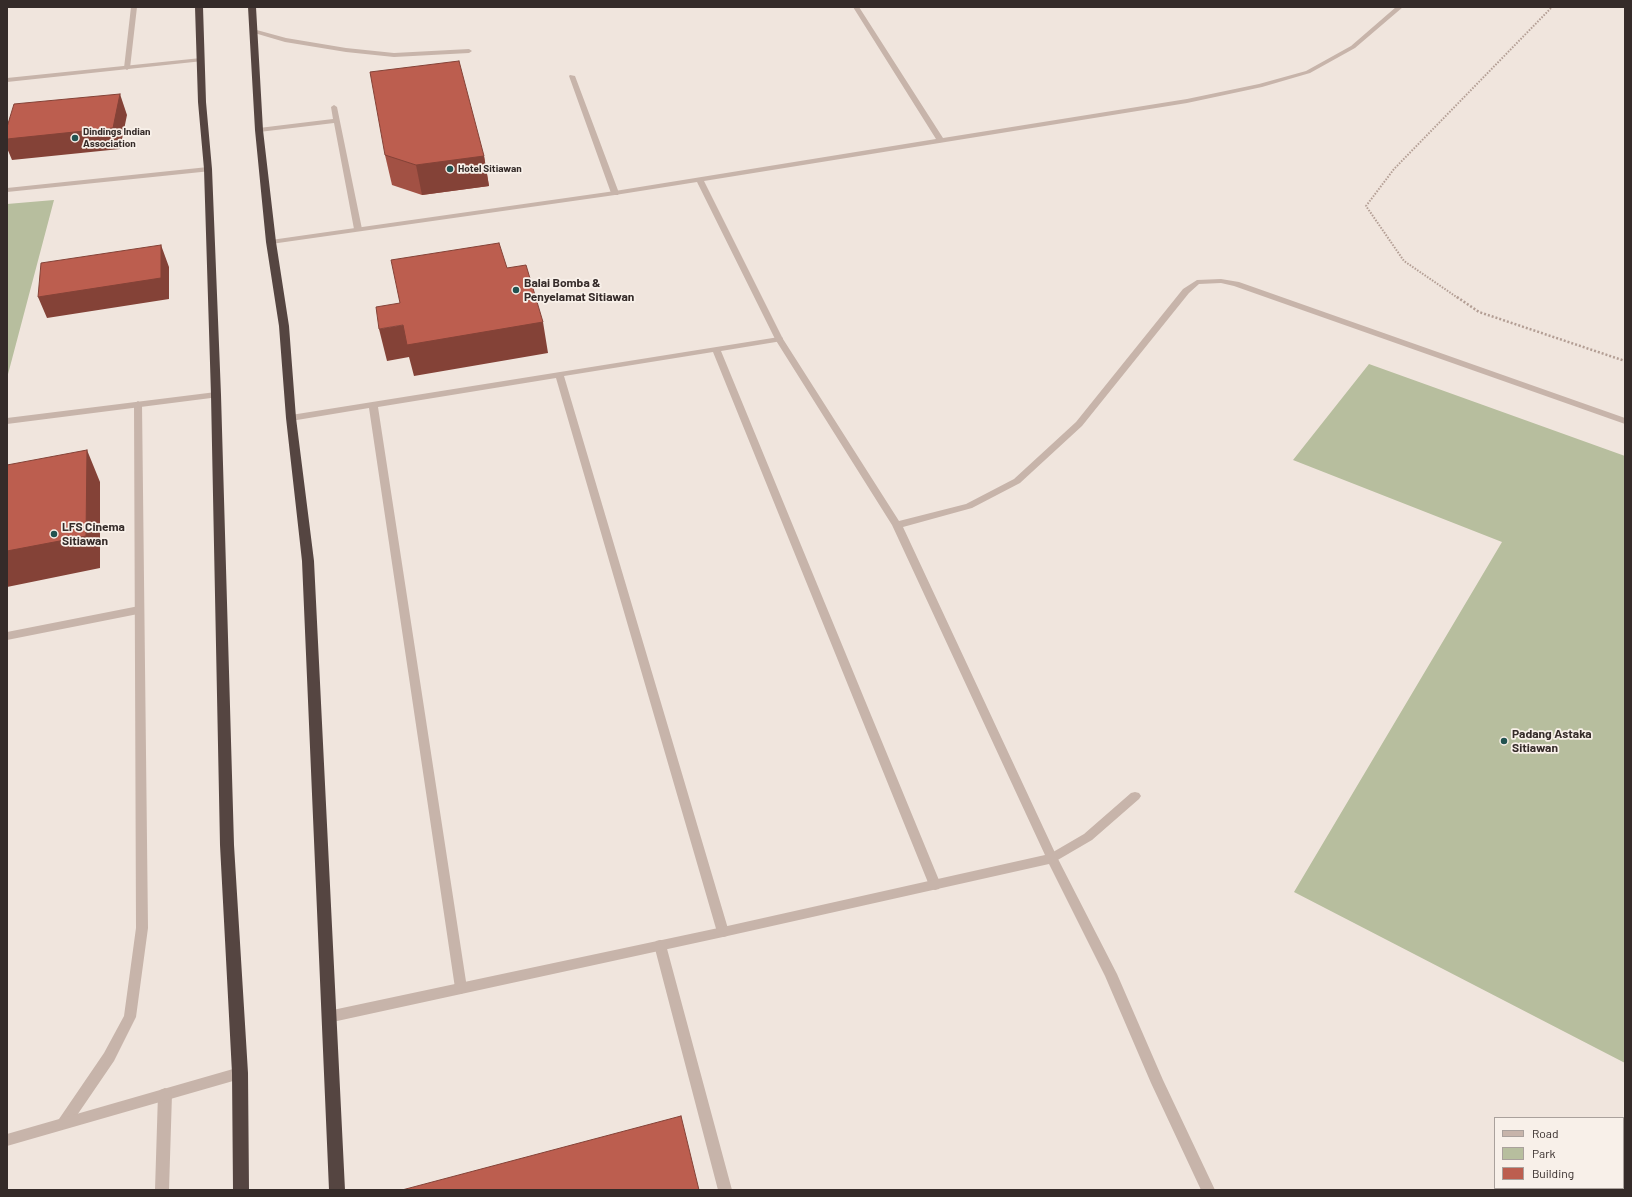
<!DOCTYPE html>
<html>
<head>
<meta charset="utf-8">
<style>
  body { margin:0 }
  #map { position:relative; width:1632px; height:1197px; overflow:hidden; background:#f0e5dd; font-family:Barlow,sans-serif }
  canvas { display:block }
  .frame { position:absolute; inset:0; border:8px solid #352b29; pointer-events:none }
  .legend { position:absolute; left:1494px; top:1117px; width:130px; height:72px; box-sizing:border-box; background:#f8f0e9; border:1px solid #aaa19c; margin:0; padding:5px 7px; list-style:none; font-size:12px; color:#352b29 }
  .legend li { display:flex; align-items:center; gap:8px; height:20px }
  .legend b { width:20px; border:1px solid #aaa19c }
</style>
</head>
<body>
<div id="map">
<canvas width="1632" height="1197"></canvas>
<div class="frame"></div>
<ul class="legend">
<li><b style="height:5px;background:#c7b4aa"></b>Road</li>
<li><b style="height:11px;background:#b7be9e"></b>Park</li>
<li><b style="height:11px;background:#bc5e4f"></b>Building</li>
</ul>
</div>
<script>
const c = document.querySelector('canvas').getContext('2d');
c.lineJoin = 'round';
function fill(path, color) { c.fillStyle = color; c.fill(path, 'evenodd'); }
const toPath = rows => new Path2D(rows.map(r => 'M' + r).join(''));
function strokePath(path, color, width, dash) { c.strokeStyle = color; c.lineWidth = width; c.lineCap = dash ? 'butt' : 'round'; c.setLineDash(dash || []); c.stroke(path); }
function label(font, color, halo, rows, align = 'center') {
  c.font = font + ' Barlow,sans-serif'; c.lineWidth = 3.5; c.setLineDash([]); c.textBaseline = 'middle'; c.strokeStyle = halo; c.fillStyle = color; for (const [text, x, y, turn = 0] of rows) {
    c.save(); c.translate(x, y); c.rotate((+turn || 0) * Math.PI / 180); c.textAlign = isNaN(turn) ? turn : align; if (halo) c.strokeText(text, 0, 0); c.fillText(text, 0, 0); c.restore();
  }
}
fill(toPath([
  [54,200,7,378,7,204],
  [1369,364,1625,456,1625,1063,1294,892,1502,542,1293,460]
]), '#b7be9e');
strokePath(toPath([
  [1458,298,1404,261,1366,206,1394,169,1552,7]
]), '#b39e94', 2, [1.5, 1.5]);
strokePath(toPath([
  [1457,297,1479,312,1625,361]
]), '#b39e94', 2.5, [2, 2]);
fill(toPath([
  [131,7,137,7,130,68,127,70,124,68,131,7],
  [253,29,286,38,346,48,394,53,469,49,472,51,469,53,394,57,346,52,285,42,251,32,251,30,253,29],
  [570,75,575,76,619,193,618,195,612,195,611,193,569,76,570,75],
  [334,105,337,107,362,229,358,231,354,229,334,123,259,132,256,130,259,128,333,119,331,107,334,105],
  [208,167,211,167,211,171,7,192,7,188,208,167],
  [779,337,782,337,783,339,782,341,721,351,941,885,939,889,935,890,931,889,929,885,713,352,564,376,729,932,727,936,723,937,719,936,717,932,556,378,378,407,467,988,465,992,461,994,457,992,455,988,369,408,291,421,287,418,291,415,779,337],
  [138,401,142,404,148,928,136,1017,114,1061,69,1127,64,1129,59,1127,57,1123,59,1119,104,1053,124,1016,136,928,134,404,138,401],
  [1135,792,1139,793,1141,796,1139,799,1092,840,1056,861,1052,863,1048,861,1046,858,1048,855,1084,834,1131,793,1135,792],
  [660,940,664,941,666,945,732,1190,718,1190,654,945,656,941,660,940],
  [165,1088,170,1090,172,1094,169,1190,155,1190,158,1094,160,1090,165,1088]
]), '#c7b4aa');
fill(toPath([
  [853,7,859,7,943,138,1187,99,1259,84,1306,71,1351,46,1396,7,1403,7,1355,48,1310,73,1262,87,1187,103,704,181,783,339,899,521,966,504,1014,479,1076,422,1183,289,1197,280,1221,279,1239,282,1625,418,1625,424,1234,286,1221,283,1199,284,1189,293,1082,426,1020,483,972,508,903,527,1057,857,1117,974,1163,1080,1215,1190,1201,1190,1151,1083,1105,976,1049,864,723,937,328,1023,324,1021,322,1017,324,1013,328,1011,723,927,1045,855,892,525,775,339,697,182,615,195,271,244,267,242,271,240,615,191,936,139,853,7],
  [201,58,203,59,203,61,7,82,7,78,201,58],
  [216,392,219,393,220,395,219,397,7,424,7,418,216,392],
  [139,606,143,607,144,610,143,613,7,640,7,632,139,606],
  [240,1067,245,1069,247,1073,245,1077,240,1079,7,1146,7,1134,240,1067]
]), '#c7b4aa');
fill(toPath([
  [195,7,203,7,206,102,212,169,221,395,234,845,248,1073,249,1190,233,1190,232,1073,220,845,211,395,204,169,198,102,195,7],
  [248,7,256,7,263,130,276,242,289,326,296,418,314,561,345,1190,329,1190,302,561,286,418,279,326,266,242,255,130,248,7]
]), '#554541');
fill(toPath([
  [385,155,484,156,489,186,422,195,392,185]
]), '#a25144');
fill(toPath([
  [120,94,127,115,120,149,12,160,7,148,7,139],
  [484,156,489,186,422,195,416,165],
  [161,245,169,267,169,299,47,318,38,297],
  [543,322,548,353,414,376,409,357,387,361,379,329,403,325],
  [87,450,100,482,100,568,7,587,7,551]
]), '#844237');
const building = toPath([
  [459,61,484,156,416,165,385,155,370,72,459,61],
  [120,94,113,128,7,139,7,127,14,104,120,94],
  [499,243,507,268,526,265,543,322,407,345,403,325,379,329,376,307,400,303,391,260,499,243],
  [161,245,161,278,38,297,41,263,161,245],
  [87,450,86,536,7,551,7,465,87,450],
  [681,1116,699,1190,402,1190,681,1116]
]);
fill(building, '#bc5e4f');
strokePath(building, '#844237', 1);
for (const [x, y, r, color] of [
  [75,138,4,"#225351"],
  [450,169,4,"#225351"],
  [516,290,4,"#225351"],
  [54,534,4,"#225351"],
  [1504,741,4,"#225351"]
]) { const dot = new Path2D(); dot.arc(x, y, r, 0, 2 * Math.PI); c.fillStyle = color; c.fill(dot); strokePath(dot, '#f8f0e9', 1.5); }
label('bold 10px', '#352b29', '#f8f0e9', [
  ["Dindings Indian",83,132],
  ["Association",83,144],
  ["Hotel Sitiawan",458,169]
], 'left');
label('bold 12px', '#352b29', '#f8f0e9', [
  ["Balai Bomba &",524,283],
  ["Penyelamat Sitiawan",524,297],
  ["LFS Cinema",62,527],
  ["Sitiawan",62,541],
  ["Padang Astaka",1512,734],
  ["Sitiawan",1512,748]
], 'left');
</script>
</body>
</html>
